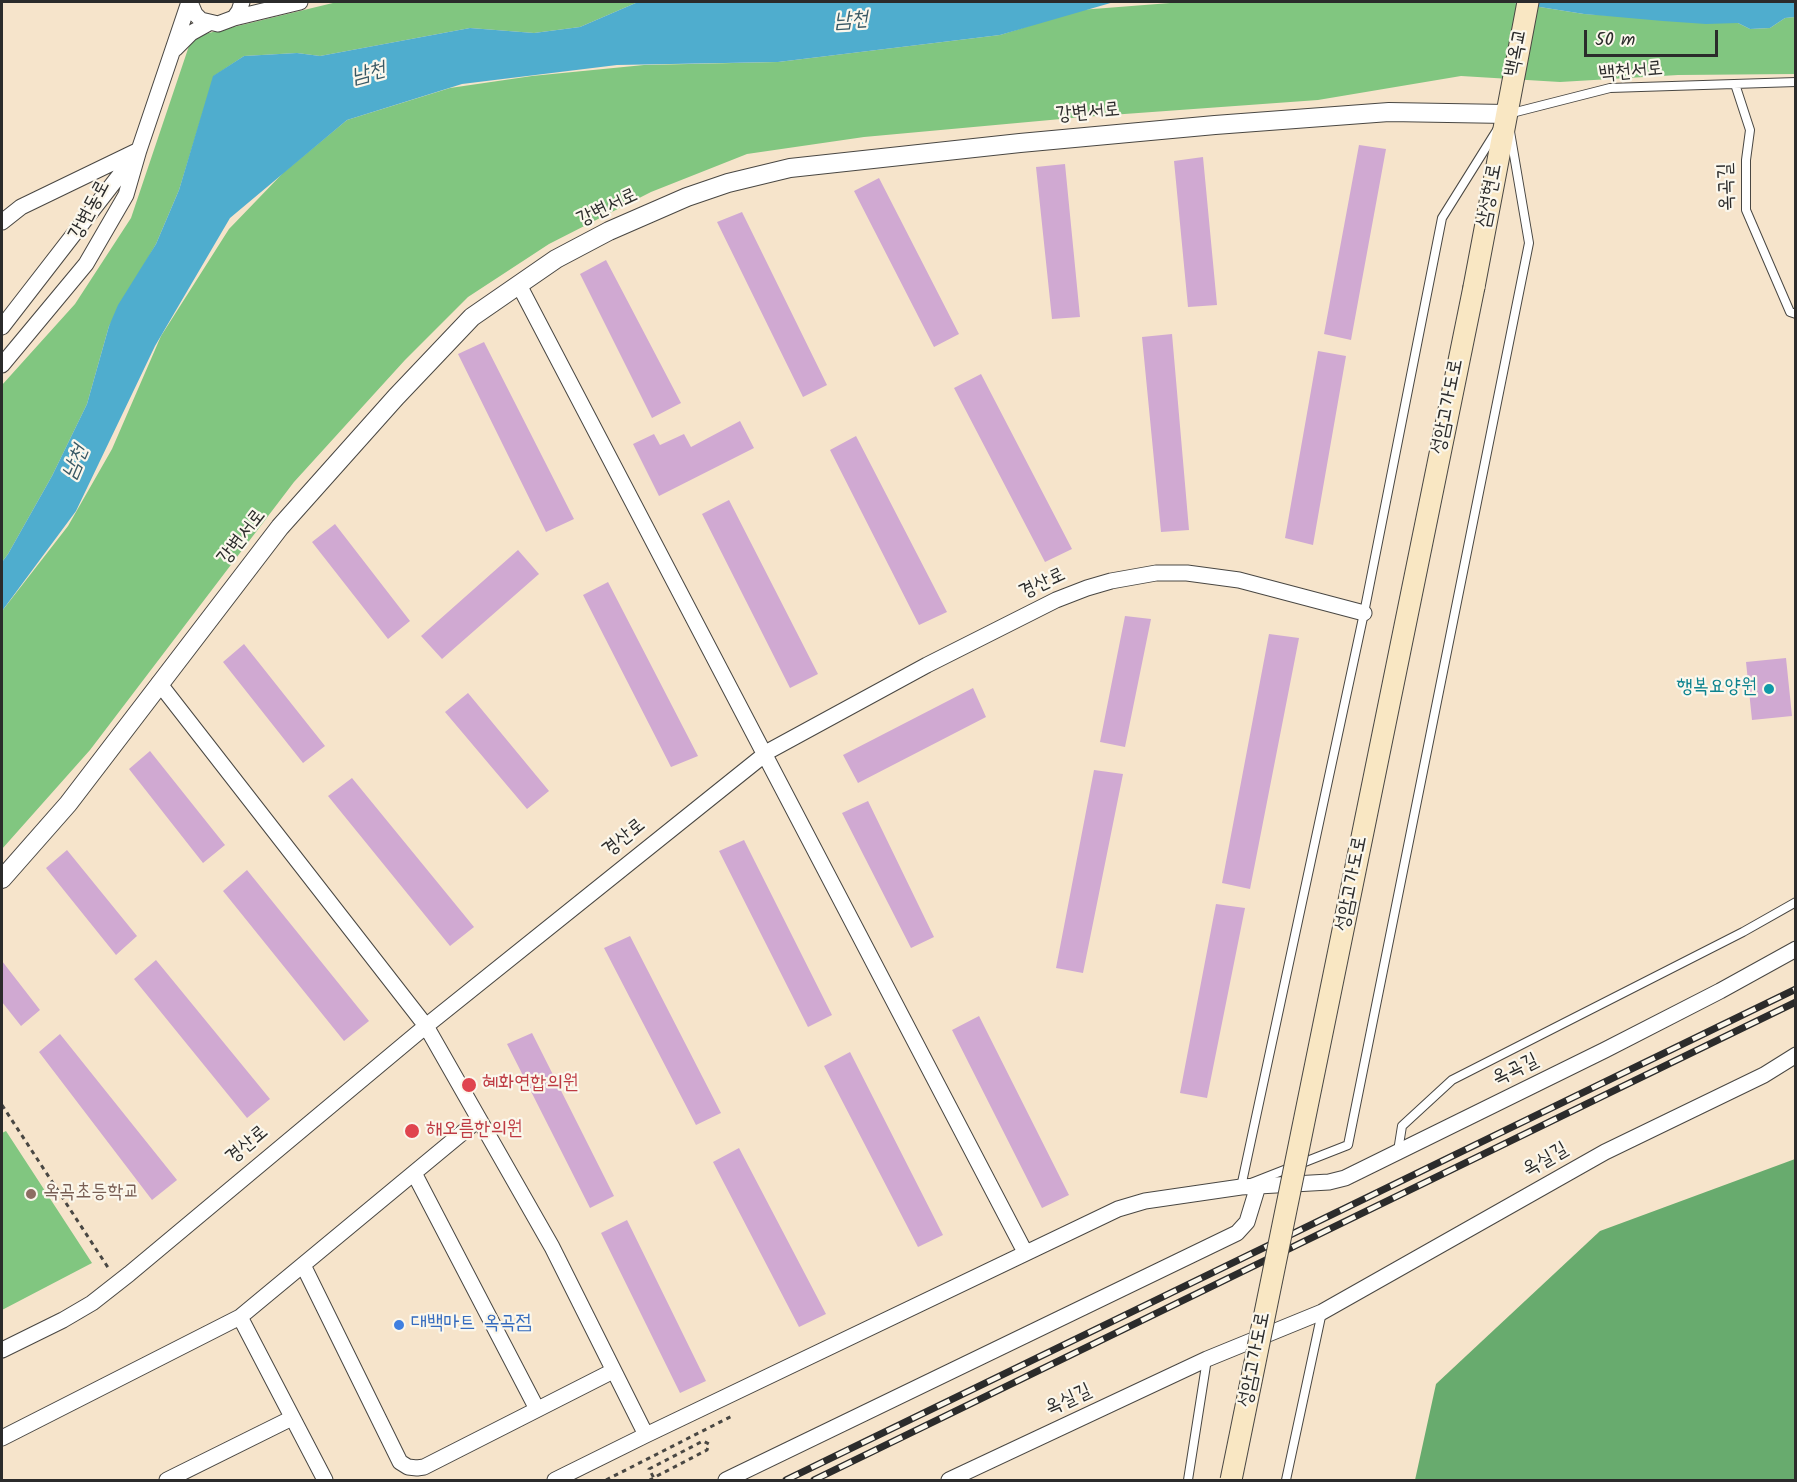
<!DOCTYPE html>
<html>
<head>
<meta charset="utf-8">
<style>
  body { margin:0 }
  #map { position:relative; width:1797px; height:1482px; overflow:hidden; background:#f6e4cb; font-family:Kalam,sans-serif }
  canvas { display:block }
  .frame { position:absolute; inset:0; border:3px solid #2b2b2b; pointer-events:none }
  .scale { position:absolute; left:1584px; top:30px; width:134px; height:27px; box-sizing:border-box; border:3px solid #2b2b2b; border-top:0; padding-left:8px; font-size:18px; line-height:21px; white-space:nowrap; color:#2b2b2b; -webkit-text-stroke:4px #fbf7ec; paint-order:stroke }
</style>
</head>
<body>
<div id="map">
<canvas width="1797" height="1482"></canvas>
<div class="frame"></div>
<div class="scale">50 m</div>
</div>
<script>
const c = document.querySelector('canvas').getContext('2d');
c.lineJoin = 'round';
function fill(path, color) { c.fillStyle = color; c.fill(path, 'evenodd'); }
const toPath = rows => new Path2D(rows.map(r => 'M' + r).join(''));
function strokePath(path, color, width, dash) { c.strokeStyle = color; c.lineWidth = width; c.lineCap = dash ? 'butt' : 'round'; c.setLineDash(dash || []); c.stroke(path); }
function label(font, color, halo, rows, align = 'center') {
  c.font = font + ' Kalam,"Poor Story",sans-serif'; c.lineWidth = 4.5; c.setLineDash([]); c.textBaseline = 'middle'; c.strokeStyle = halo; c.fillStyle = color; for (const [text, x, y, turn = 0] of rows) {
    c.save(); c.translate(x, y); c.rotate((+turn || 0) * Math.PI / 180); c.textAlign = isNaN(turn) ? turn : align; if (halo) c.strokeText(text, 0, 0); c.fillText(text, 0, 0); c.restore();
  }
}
fill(toPath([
  [337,2,638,2,580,27,534,33,470,28,320,56,297,53,244,56,214,76,179,190,156,244,109,326,87,404,52,476,8,554,2,562,2,385,75,304,131,218,192,37],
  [1183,2,1508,2,1584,14,1738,23,1750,29,1770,28,1785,18,1795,17,1795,74,1678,75,1560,82,1461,76,1318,100,1083,117,864,137,747,154,651,192,549,244,468,297,405,360,294,482,90,750,2,849,2,611,68,526,112,449,161,336,229,229,284,172,347,120,450,88,532,76,644,65,778,62,1000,35,1080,10],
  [6,1131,92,1263,2,1310,2,1133]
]), '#81c680');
fill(toPath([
  [1795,1159,1795,1480,1415,1480,1436,1384,1600,1231]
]), '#68ab6e');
fill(toPath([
  [638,2,1114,2,1000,35,778,62,617,65,462,84,347,120,230,218,155,346,76,511,2,611,2,562,8,554,52,476,87,404,109,326,118,305,156,244,179,190,213,76,244,56,297,53,320,56,470,28,534,33,580,27],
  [1508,2,1795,2,1795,17,1785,18,1770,28,1750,29,1738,23,1706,24,1663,21,1584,14]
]), '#4fadce');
fill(toPath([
  [1359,145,1386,149,1351,340,1324,334],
  [1203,157,1217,305,1188,307,1174,161],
  [1065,164,1080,317,1052,319,1036,167],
  [879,178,959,334,934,347,854,191],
  [742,212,827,385,803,397,717,222],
  [606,260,681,403,652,418,580,274],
  [1172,334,1189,530,1161,532,1142,337],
  [484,342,574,519,546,532,458,354],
  [1318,351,1346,356,1313,545,1285,538],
  [981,374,1072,549,1045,562,954,388],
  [740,421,754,448,659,496,633,444,654,434,660,445,684,434,691,447],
  [856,436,947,612,919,625,830,450],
  [729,500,818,674,790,688,702,514],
  [335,524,410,621,388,639,312,542],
  [518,550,539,574,442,659,421,636],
  [608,582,698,756,671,767,583,595],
  [1125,616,1151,619,1125,747,1100,742],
  [1269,634,1299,638,1250,889,1222,883],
  [244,644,325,746,303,763,223,662],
  [1786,658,1792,716,1752,720,1746,662],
  [973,688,986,717,858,783,843,755],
  [468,693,549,791,527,809,445,712],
  [150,751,225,845,203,863,129,769],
  [1094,770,1123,774,1083,973,1056,968],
  [352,778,474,927,450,946,328,796],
  [868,801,934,937,911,948,842,813],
  [744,840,832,1015,808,1027,719,851],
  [67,850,137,936,116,955,46,868],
  [247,870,369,1021,344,1041,223,891],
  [1216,904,1245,908,1207,1098,1180,1093],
  [630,936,721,1113,696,1125,604,948],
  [156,960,270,1099,247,1118,134,979],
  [2,961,40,1010,21,1026,2,1002],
  [979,1016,1069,1195,1042,1208,952,1030],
  [532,1033,614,1196,590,1208,507,1044],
  [60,1034,177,1180,152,1200,39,1052],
  [850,1052,943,1235,918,1247,824,1066],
  [739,1148,826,1314,799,1327,713,1162],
  [627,1220,706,1381,680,1393,601,1233]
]), '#d0a9d2');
const service = toPath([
  [1735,84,1750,130,1746,160,1746,210,1790,312,1796,314],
  [1507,114,1529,243,1348,1145,1241,1187,1364,613,1442,218,1507,114],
  [1508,114,1610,88,1796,82],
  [1398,1151,1402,1126,1452,1080,1743,932,1796,902],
  [1188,1480,1207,1359],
  [1286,1480,1322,1312]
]);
const minor = toPath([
  [190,2,195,14,201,20,218,24,234,18,239,11,242,2],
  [234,18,300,2],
  [175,49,191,33,209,23],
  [2,222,21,207,139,150,2,327],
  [519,285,1025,1252],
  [2,365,86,264,126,195,139,150,189,2],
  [159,683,426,1026,552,1247,646,1435],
  [414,1173,537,1409],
  [303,1265,400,1462,408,1467,417,1468,424,1467,613,1371],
  [240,1317,325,1480],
  [2,1350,63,1320,92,1303,129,1274,426,1026,769,751,927,665,1056,600,1087,588,1111,581,1156,573,1187,573,1239,580,1364,613],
  [2,1438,240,1317,479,1119],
  [167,1480,292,1418],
  [555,1480,646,1435,1118,1209,1145,1201,1241,1187,1329,1182,1345,1178,1605,1050,1720,991,1796,949],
  [726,1480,1237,1233,1247,1222,1258,1186],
  [949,1480,1207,1359,1322,1312,1605,1152,1764,1075,1796,1055]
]);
const tertiary = toPath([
  [2,879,68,804,280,527,396,397,472,317,556,259,609,231,687,197,728,183,790,168,1020,143,1215,125,1389,112,1507,114]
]);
const secondary = toPath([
  [1474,287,1528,2]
]);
strokePath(service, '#494743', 10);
strokePath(minor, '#494743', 17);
strokePath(tertiary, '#494743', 20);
strokePath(secondary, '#494743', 23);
strokePath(toPath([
  [2,1105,109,1269],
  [606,1480,732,1416],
  [649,1480,650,1480,657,1476,707,1450,709,1444,703,1441,649,1469,655,1480]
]), '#494743', 3, [4.5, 4.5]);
strokePath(service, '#fff', 8);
strokePath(minor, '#fff', 15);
strokePath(tertiary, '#fff', 18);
strokePath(secondary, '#f9e7c3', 21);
const rail = toPath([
  [786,1480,1796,989],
  [814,1480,1796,1002]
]);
strokePath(rail, '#2b2b2b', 7);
strokePath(rail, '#fbf7ec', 4.5, [14]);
const secondaryBridge = toPath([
  [1231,1480,1474,287]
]);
strokePath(secondaryBridge, '#494743', 23, []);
strokePath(secondaryBridge, '#f9e7c3', 21);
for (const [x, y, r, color] of [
  [1769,689,6,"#0f9aa8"],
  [469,1085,8,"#e0444e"],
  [412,1131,8,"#e0444e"],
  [31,1194,6,"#8d6e63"],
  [399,1325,6,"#3f7fe0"]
]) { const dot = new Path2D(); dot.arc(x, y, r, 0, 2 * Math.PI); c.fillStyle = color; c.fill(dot); strokePath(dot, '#fbf7ec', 2); }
label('20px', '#2b2b2b', '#fbf7ec', [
  ["백옥교",1518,53,-79],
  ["백천서로",1631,73,-5],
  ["강변서로",1088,114,-5],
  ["옥곡길",1728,187,-92],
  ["삼성현로",1491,196,-79],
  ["강변서로",608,209,-25],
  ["강변동로",91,211,-62],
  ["성암고가도로",1449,407,-79],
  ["강변서로",243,538,-52],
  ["경산로",1043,585,-25],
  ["경산로",625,839,-39],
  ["성암고가도로",1353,884,-79],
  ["옥곡길",1516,1071,-26],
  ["경산로",248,1146,-40],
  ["옥실길",1546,1161,-30],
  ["성암고가도로",1256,1360,-79],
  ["옥실길",1069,1401,-25]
]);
label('20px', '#0d838f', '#fbf7ec', [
  ["행복요양원",1757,689]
], 'right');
label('20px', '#be3a42', '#fbf7ec', [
  ["혜화연합의원",482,1085],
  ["해오름한의원",426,1131]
], 'left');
label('20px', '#785e54', '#fbf7ec', [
  ["옥곡초등학교",43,1194]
], 'left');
label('20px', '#366cbe', '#fbf7ec', [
  ["대백마트 옥곡점",411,1325]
], 'left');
label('italic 21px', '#385864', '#fbf7ec', [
  ["남천",851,22,-4],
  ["남천",369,75,-15],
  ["남천",77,463,-67]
]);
</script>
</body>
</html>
